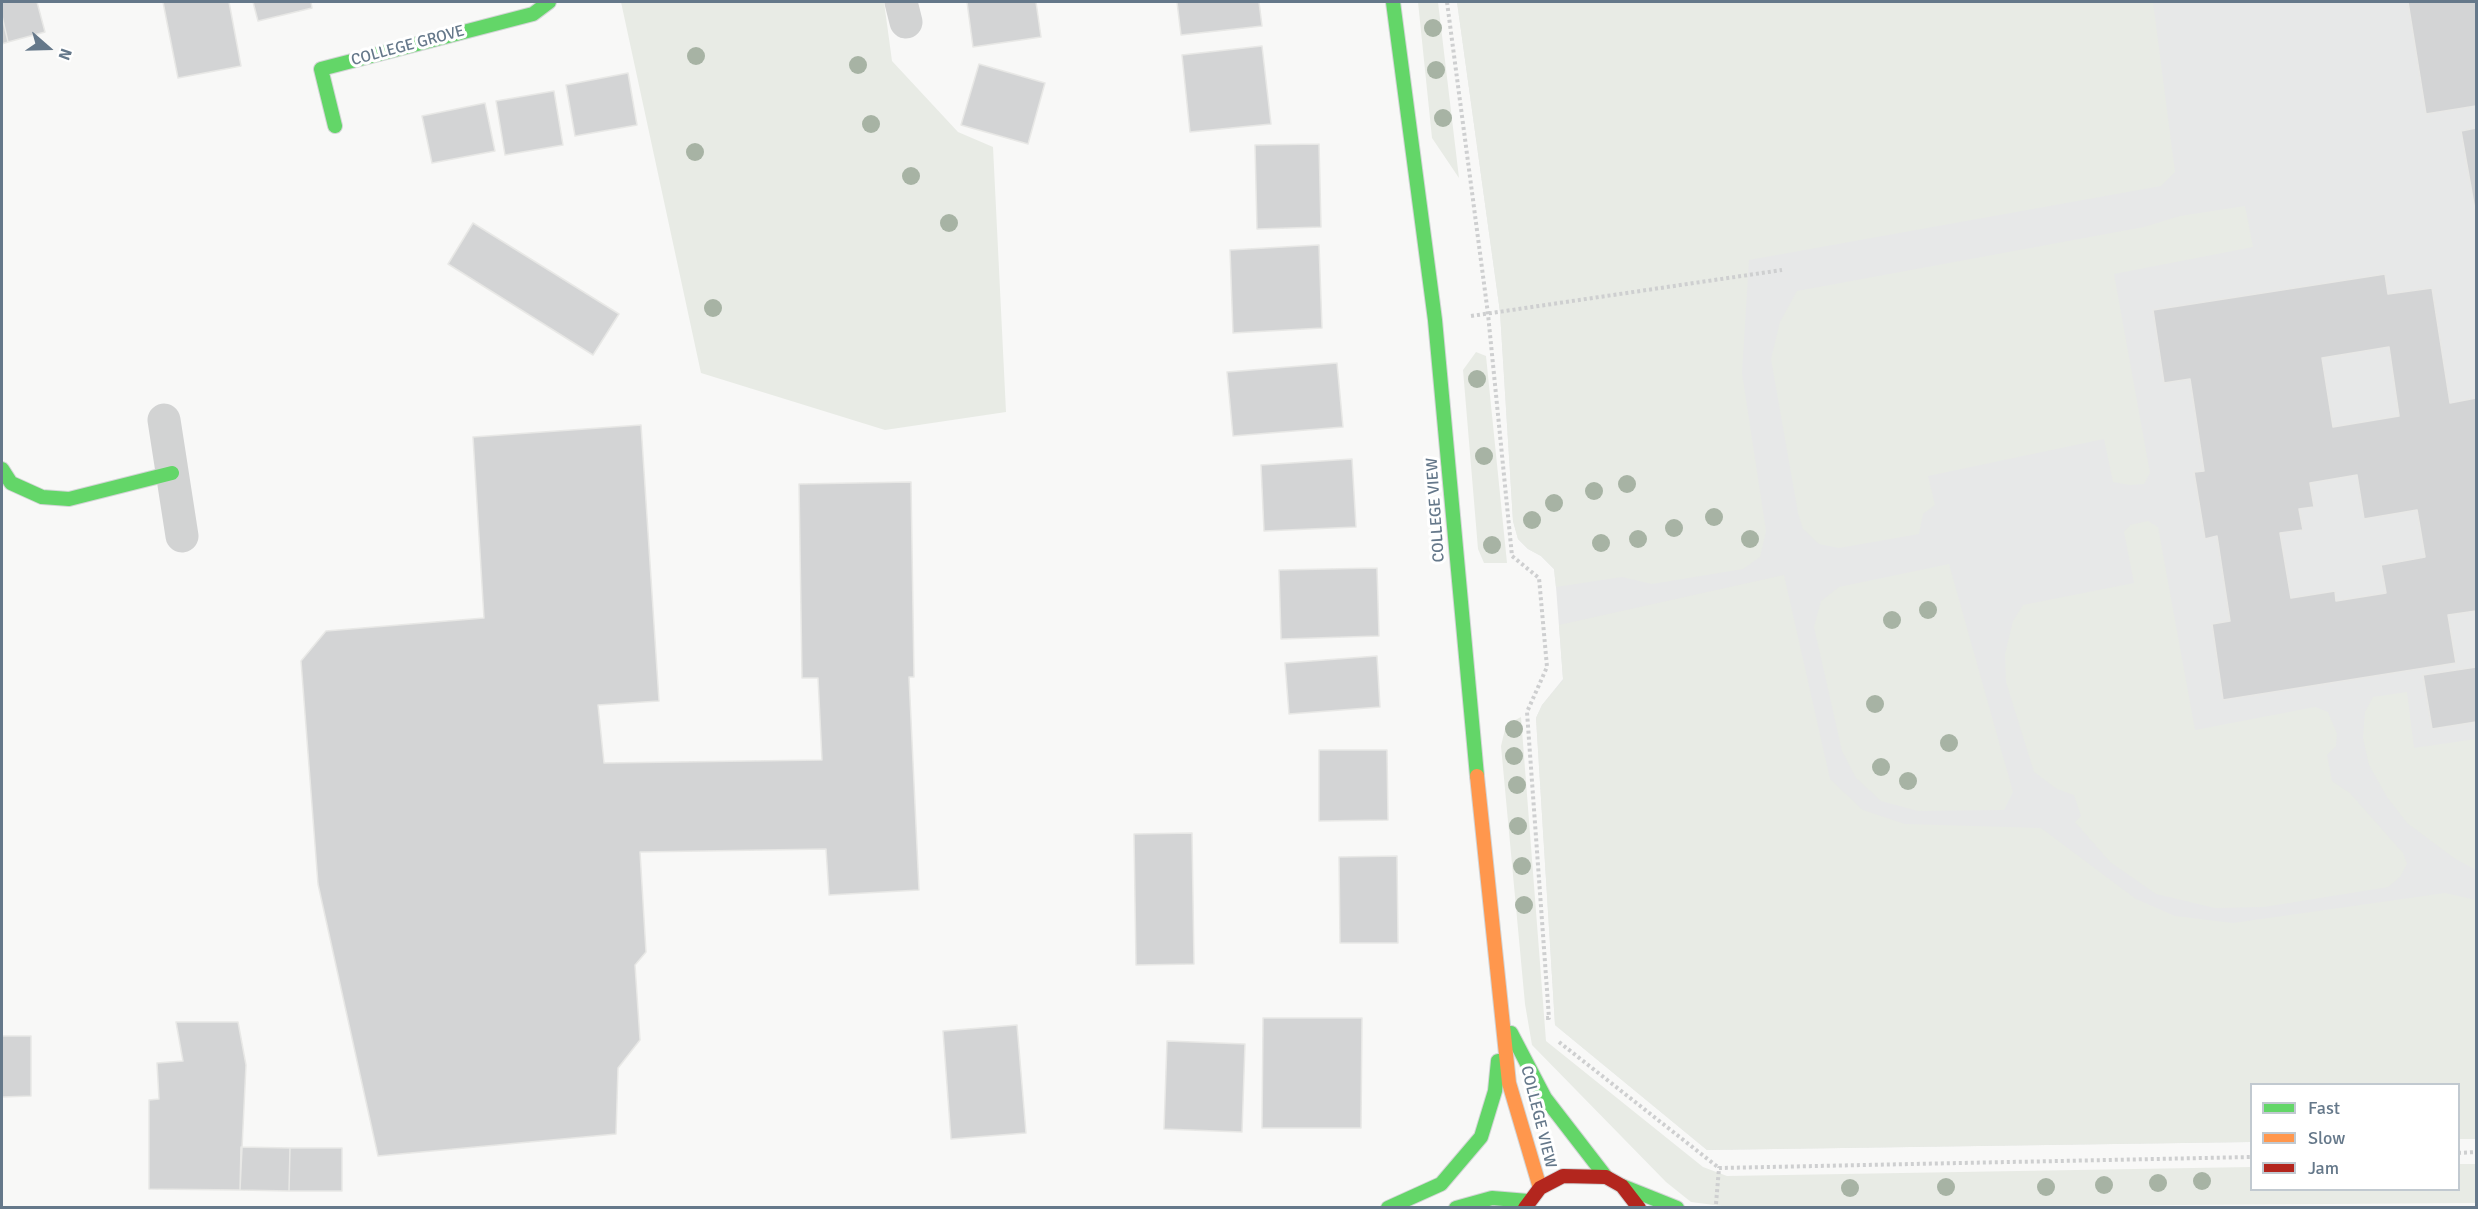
<!DOCTYPE html>
<html>
<head>
<meta charset="utf-8">
<style>
  body { margin:0 }
  #map { position:relative; width:2478px; height:1209px; overflow:hidden; background:#f8f8f7; font-family:Signika,sans-serif }
  canvas { display:block }
  .frame { position:absolute; inset:0; border:3px solid #65788a; pointer-events:none }
  .legend { position:absolute; left:2250px; top:1083px; width:210px; height:108px; box-sizing:border-box; background:#fff; border:2px solid #c1c9d0; margin:0; padding:8px 10px; list-style:none; font-size:18px; color:#65788a }
  .legend li { display:flex; align-items:center; gap:12px; height:30px }
  .legend b { width:30px; border:2px solid #c1c9d0 }
  .north { position:absolute; left:18px; top:18px; width:60px; height:60px; -webkit-text-stroke:4px #fff; paint-order:stroke; rotate:110deg; font-size:16px; font-weight:700; line-height:24px; text-align:center; color:#65788a }
  .north::after { content:''; display:block; margin:auto; width:21px; height:27px; background:#65788a; clip-path:polygon(50% 0,100% 100%,50% 72%,0 100%) }
</style>
</head>
<body>
<div id="map">
<canvas width="2478" height="1209"></canvas>
<div class="frame"></div>
<ul class="legend">
<li><b style="height:8px;background:#63d668"></b>Fast</li>
<li><b style="height:8px;background:#ff974d"></b>Slow</li>
<li><b style="height:8px;background:#b3261e"></b>Jam</li>
</ul>
<div class="north">N</div>
</div>
<script>
const c = document.querySelector('canvas').getContext('2d');
c.lineJoin = 'round';
function fill(path, color) { c.fillStyle = color; c.fill(path, 'evenodd'); }
const toPath = rows => new Path2D(rows.map(r => 'M' + r).join(''));
function strokePath(path, color, width, dash) { c.strokeStyle = color; c.lineWidth = width; c.lineCap = dash ? 'butt' : 'round'; c.setLineDash(dash || []); c.stroke(path); }
function label(font, color, halo, rows, align = 'center') {
  c.font = font + ' Signika,sans-serif'; c.lineWidth = 6; c.setLineDash([]); c.textBaseline = 'middle'; c.strokeStyle = halo; c.fillStyle = color; for (const [text, x, y, turn = 0] of rows) {
    c.save(); c.translate(x, y); c.rotate((+turn || 0) * Math.PI / 180); c.textAlign = isNaN(turn) ? turn : align; if (halo) c.strokeText(text, 0, 0); c.fillText(text, 0, 0); c.restore();
  }
}
fill(toPath([
  [1457,2,2476,2,2476,1139,2459,1139,2458,1084,2252,1084,2251,1142,1707,1150,1555,1025,1536,718,1542,705,1563,679,1556,587,1554,569,1541,556,1528,549,1518,539,1513,521,1500,312]
]), '#e7e8e8');
fill(toPath([
  [621,2,884,2,892,61,958,132,993,147,1006,412,885,430,701,373],
  [1418,2,1438,2,1459,178,1432,138],
  [1457,2,2153,2,2175,172,2161,186,1749,260,1742,373,1766,531,1760,557,1743,569,1652,584,1622,577,1556,587,1554,569,1541,556,1528,549,1518,539,1513,521,1500,312],
  [2245,206,2253,247,2114,274,2150,473,2144,484,2130,485,2113,482,2104,439,1928,476,1935,505,1923,514,1919,534,1839,548,1819,544,1803,529,1798,513,1771,359,1780,322,1797,291,2144,227,2180,216],
  [1476,352,1486,356,1507,563,1484,563,1478,549,1463,370],
  [2148,521,2158,527,2195,730,2315,707,2328,712,2337,734,2336,746,2327,755,2332,781,2350,793,2403,853,2407,864,2400,877,2388,887,2264,907,2215,908,2156,894,2110,862,2075,822,2081,816,2074,795,2057,789,2034,772,2006,682,2005,654,2013,621,2023,605,2134,583,2124,532,2130,525],
  [1949,564,2013,792,2004,810,1918,811,1881,801,1856,778,1842,751,1814,627,1821,601,1839,587],
  [1784,575,1830,779,1863,810,1905,824,2041,828,2136,899,2175,916,2233,923,2445,893,2476,900,2476,1139,2459,1139,2458,1084,2252,1084,2251,1142,1707,1150,1555,1025,1536,718,1542,705,1563,680,1559,625],
  [2407,692,2414,748,2476,739,2476,870,2454,858,2407,823,2387,797,2369,765,2363,738,2365,712,2373,697],
  [1521,717,1546,1041,1703,1167,1727,1176,2251,1167,2252,1190,2458,1190,2459,1164,2476,1164,2476,1203,1737,1208,1691,1202,1666,1182,1532,1045,1525,1004,1501,746,1506,725]
]), '#e8ebe5');
const building = toPath([
  [2,2,37,2,45,32,8,42,2,16,2,2],
  [163,2,229,2,241,66,178,78,163,2],
  [253,2,311,2,312,8,258,21,253,2],
  [967,2,1036,2,1041,37,973,47,967,2],
  [1177,2,1259,2,1262,26,1181,35,1177,2],
  [2408,2,2476,2,2476,106,2426,114,2408,2],
  [2,16,8,42,2,44,2,16],
  [1262,46,1271,124,1190,132,1182,55,1262,46],
  [979,64,1045,83,1028,144,961,125,979,64],
  [628,73,637,125,575,136,566,85,628,73],
  [554,91,563,145,505,155,496,101,554,91],
  [485,103,495,151,432,163,422,116,485,103],
  [2476,128,2476,216,2461,131,2476,128],
  [1319,144,1321,227,1257,229,1255,145,1319,144],
  [473,223,619,314,593,355,448,264,473,223],
  [1319,245,1322,328,1233,333,1230,250,1319,245],
  [2385,274,2388,294,2432,288,2450,403,2476,398,2476,611,2448,615,2456,663,2223,700,2212,624,2230,621,2217,536,2205,539,2194,472,2204,471,2190,379,2164,383,2153,310,2385,274],
  [2389,347,2399,416,2333,427,2322,358,2389,347],
  [2357,475,2364,519,2417,510,2425,557,2381,565,2386,593,2336,601,2335,591,2291,598,2280,533,2303,530,2299,509,2314,507,2310,483,2357,475],
  [1337,363,1343,427,1233,436,1227,372,1337,363],
  [641,425,659,701,598,705,604,763,822,760,818,678,802,678,799,484,911,482,914,677,909,677,919,890,829,895,826,849,640,852,646,952,635,965,640,1040,618,1068,616,1134,378,1156,318,884,301,661,326,631,484,618,473,437,641,425],
  [1352,459,1356,527,1264,531,1261,465,1352,459],
  [1377,568,1379,636,1281,639,1279,570,1377,568],
  [1377,656,1380,707,1289,714,1285,663,1377,656],
  [2476,667,2476,722,2432,729,2423,675,2476,667],
  [1319,750,1387,750,1388,820,1319,821,1319,750],
  [1192,833,1194,964,1136,965,1134,834,1192,833],
  [1397,856,1398,943,1340,943,1339,857,1397,856],
  [1263,1018,1362,1018,1361,1128,1262,1128,1263,1018],
  [176,1022,238,1022,246,1065,240,1190,149,1189,149,1100,159,1099,157,1063,183,1061,176,1022],
  [1017,1025,1026,1133,951,1139,943,1031,1017,1025],
  [2,1036,31,1036,31,1096,2,1097,2,1036],
  [1167,1041,1245,1044,1242,1132,1164,1129,1167,1041],
  [241,1147,290,1148,289,1191,240,1190,241,1147],
  [290,1148,342,1148,342,1191,289,1191,290,1148]
]);
fill(building, '#d3d4d5');
strokePath(building, '#e8e8e6', 1.5);
const fast = toPath([
  [1393,2,1435,320,1477,776],
  [335,126,321,69,533,14,549,2],
  [2,469,11,483,42,497,69,499,172,473],
  [1511,1033,1545,1098,1606,1177],
  [1622,1186,1677,1208],
  [1388,1208,1441,1184,1481,1137,1495,1091,1498,1061],
  [1456,1208,1492,1198,1528,1201]
]);
const slow = toPath([
  [1477,776,1509,1083,1540,1188]
]);
const jam = toPath([
  [1525,1208,1540,1188,1563,1176,1606,1177,1622,1186,1639,1208]
]);
strokePath(fast, '#d3d5d6', 16);
strokePath(slow, '#d3d5d6', 16);
strokePath(jam, '#d3d5d6', 16);
strokePath(toPath([
  [1447,2,1488,314,1512,556,1539,578,1547,667,1527,712,1549,1018,1546,1018],
  [1471,316,1782,270],
  [1559,1042,1719,1168],
  [2458,1153,2476,1152],
  [1716,1204,1719,1168,2252,1157]
]), '#cecfd0', 4, [3, 3]);
strokePath(toPath([
  [901,2,906,22],
  [164,420,182,536]
]), '#d2d3d3', 33);
strokePath(fast, '#63d668', 14);
strokePath(slow, '#ff974d', 14);
strokePath(jam, '#b3261e', 14);
c.fillStyle = '#a7b3a4';
for (const [x, y] of [
  [1433,28],
  [696,56],
  [858,65],
  [1436,70],
  [1443,118],
  [871,124],
  [695,152],
  [911,176],
  [949,223],
  [713,308],
  [1477,379],
  [1484,456],
  [1627,484],
  [1594,491],
  [1554,503],
  [1714,517],
  [1532,520],
  [1674,528],
  [1638,539],
  [1750,539],
  [1601,543],
  [1492,545],
  [1928,610],
  [1892,620],
  [1875,704],
  [1514,729],
  [1949,743],
  [1514,756],
  [1881,767],
  [1908,781],
  [1517,785],
  [1518,826],
  [1522,866],
  [1524,905],
  [2202,1181],
  [2158,1183],
  [2104,1185],
  [1946,1187],
  [2046,1187],
  [1850,1188]
]) { c.beginPath(); c.arc(x, y, 9, 0, 2 * Math.PI); c.fill(); }
label('16px', '#65788a', '#fff', [
  ["COLLEGE GROVE",408,46,-15],
  ["COLLEGE VIEW",1436,510,-94],
  ["COLLEGE VIEW",1538,1117,76]
]);
</script>
</body>
</html>
